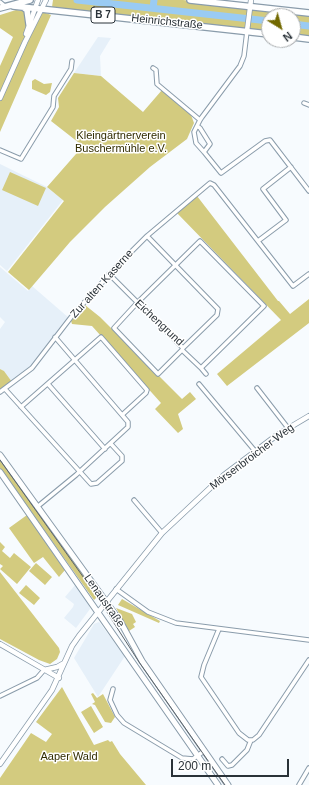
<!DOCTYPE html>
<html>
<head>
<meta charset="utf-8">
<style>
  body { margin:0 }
  #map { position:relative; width:309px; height:785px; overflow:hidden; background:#f7fbfe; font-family:Arial,sans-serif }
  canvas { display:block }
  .north { position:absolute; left:261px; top:8px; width:40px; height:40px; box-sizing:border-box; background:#fff; border:1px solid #aaadaf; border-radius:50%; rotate:143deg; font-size:11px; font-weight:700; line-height:16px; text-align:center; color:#2a3238 }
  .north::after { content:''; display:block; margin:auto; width:14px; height:18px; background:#726900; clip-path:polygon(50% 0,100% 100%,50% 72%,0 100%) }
  .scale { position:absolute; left:171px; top:759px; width:118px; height:18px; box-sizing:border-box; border:2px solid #2a3238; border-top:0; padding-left:5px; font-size:12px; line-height:14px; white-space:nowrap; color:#2a3238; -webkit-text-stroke:3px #fff; paint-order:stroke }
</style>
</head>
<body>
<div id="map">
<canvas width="309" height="785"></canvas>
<div class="north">N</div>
<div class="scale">200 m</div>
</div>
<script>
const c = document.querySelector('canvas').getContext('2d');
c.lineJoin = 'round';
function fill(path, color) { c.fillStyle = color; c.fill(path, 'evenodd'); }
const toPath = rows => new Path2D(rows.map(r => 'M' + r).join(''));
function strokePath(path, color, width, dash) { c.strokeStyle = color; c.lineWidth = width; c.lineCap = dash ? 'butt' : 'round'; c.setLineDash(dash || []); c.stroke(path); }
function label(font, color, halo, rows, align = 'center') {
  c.font = font + ' Arial,sans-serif'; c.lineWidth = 3; c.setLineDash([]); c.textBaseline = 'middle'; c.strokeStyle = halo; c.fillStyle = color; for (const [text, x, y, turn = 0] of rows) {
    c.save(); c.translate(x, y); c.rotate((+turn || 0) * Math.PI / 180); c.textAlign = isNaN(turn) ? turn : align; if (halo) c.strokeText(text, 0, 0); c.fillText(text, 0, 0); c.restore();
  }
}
fill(toPath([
  [98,37,111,38,100,56,101,76,74,73],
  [0,164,47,187,63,200,7,271,0,265],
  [0,267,28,291,32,286,69,318,33,366,12,382,4,371,0,369,0,329,5,322,0,317],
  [76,584,89,603,90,609,76,628,64,618,73,607,74,604,65,597],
  [99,622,125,656,98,697,74,658,94,624]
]), '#e6f0f9');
fill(toPath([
  [53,0,183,0,309,14,309,38,293,36,293,16,269,16,269,33,54,9,52,7],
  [16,10,24,11,26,14,26,25,34,28,43,12,51,15,0,132,0,66,13,37,0,28,0,15],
  [74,73,101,76,143,112,162,90,191,115,194,123,187,139,150,167,105,207,70,242,29,290,8,272,64,201,47,187,83,146,51,121,59,107,58,98],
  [35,79,44,84,52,83,50,92,46,95,32,89,32,81],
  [10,172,46,188,38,206,2,190],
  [197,196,278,301,279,301,290,314,309,299,309,323,227,386,217,374,281,320,177,213],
  [85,305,100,317,182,399,190,392,196,399,178,414,183,429,178,433,155,409,161,403,92,326,72,324,71,321],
  [0,369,4,371,12,382,0,390],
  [0,458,99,595,94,600,0,468],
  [27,515,65,570,59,577,43,557,34,563,9,528],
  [0,542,5,547,2,551,10,558,14,553,31,567,17,584,0,569,3,566,0,564],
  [36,563,52,577,45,585,29,571],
  [0,572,59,648,60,652,57,659,50,664,39,660,0,639],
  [26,585,40,598,34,605,19,593],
  [122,599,160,621,159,623,118,605],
  [116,608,132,614,136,622,133,624,135,627,129,631],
  [62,687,94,745,108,740,110,742,112,741,120,754,146,785,0,785,0,778,31,733,46,742,52,734,36,722],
  [93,693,97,698,103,694,115,717,111,723,105,722,95,705,92,704,95,702,91,694],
  [91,706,103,727,94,733,81,712]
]), '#d3cb7f');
strokePath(toPath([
  [77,0,269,21],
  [153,8,154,0],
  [293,24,309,26]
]), '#9acbf3', 7);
const minor = toPath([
  [0,2,6,7],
  [153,68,156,70,157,84,200,120],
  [304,103,309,105],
  [197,126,200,128,210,144,204,152,196,143,194,132,200,120,202,117,240,66,244,56,247,31],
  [0,150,21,159,53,107,54,96,71,69,72,61],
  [204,152,221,173,265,141,270,140,309,191],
  [258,241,286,220,263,189,291,167],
  [109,274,183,348,217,315,218,309,147,236],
  [182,350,201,368,264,306,200,241,137,303,114,328,158,374,182,350,183,348],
  [201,368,206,374],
  [48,384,105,449],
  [199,384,255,451],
  [257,388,288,428],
  [5,389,91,484,97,483,122,461,122,456,111,444],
  [0,392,32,368,72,316,117,266,147,236,210,183,214,185,293,286,309,274],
  [21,407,101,337,147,390,146,393,122,415],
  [134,500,162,533],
  [37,507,76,475,128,427,128,422,122,415,55,337],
  [116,589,148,612,176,623,309,640],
  [219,629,204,665,201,677,239,733,248,740,253,740,259,735,309,660],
  [113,689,110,700,117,715,124,723,182,758,193,759,204,751],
  [0,696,37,678,44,670],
  [222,759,228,766,232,765,247,750,251,740],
  [299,785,309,768]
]);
const tertiary = toPath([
  [247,31,251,0],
  [26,34,38,0],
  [0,98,25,42,46,0],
  [0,644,59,678],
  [44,670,57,667,64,663],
  [0,764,52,690,72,646,79,636,162,533,224,475,277,435,309,416]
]);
const secondary = toPath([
  [0,455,120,621,142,661,228,785],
  [0,472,218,785]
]);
const primary = toPath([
  [190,0,309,13],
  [13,6,269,34],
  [23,7,27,10,29,24],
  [0,8,30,0],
  [293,37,309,39]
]);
strokePath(minor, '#8a9cab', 5.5);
strokePath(tertiary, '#8a9cab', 6);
strokePath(secondary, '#8a9cab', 7);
strokePath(primary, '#8a9cab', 8);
strokePath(minor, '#fff', 3.5);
strokePath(tertiary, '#fff', 4.5);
strokePath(secondary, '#fff', 5);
strokePath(primary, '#fff', 5.5);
strokePath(toPath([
  [0,460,96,595,139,662,225,785]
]), '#5d646a', 1);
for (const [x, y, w] of [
  [103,15,24]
]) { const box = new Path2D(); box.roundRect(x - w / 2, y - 8, w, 16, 3); c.fillStyle = '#fff'; c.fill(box); strokePath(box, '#2a3238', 1); }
label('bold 10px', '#2a3238', null, [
  ["B 7",103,15]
]);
label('11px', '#2a3238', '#fff', [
  ["Heinrichstraße",167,22,6],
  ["Zur alten Kaserne",102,284,-48],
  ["Eichengrund",159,323,43],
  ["Mörsenbroicher Weg",252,457,-37],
  ["Lenaustraße",104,601,55]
]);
label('11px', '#312c00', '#fff', [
  ["Kleingärtnerverein",121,136],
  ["Buschermühle e.V.",121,149],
  ["Aaper Wald",69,757]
]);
</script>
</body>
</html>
